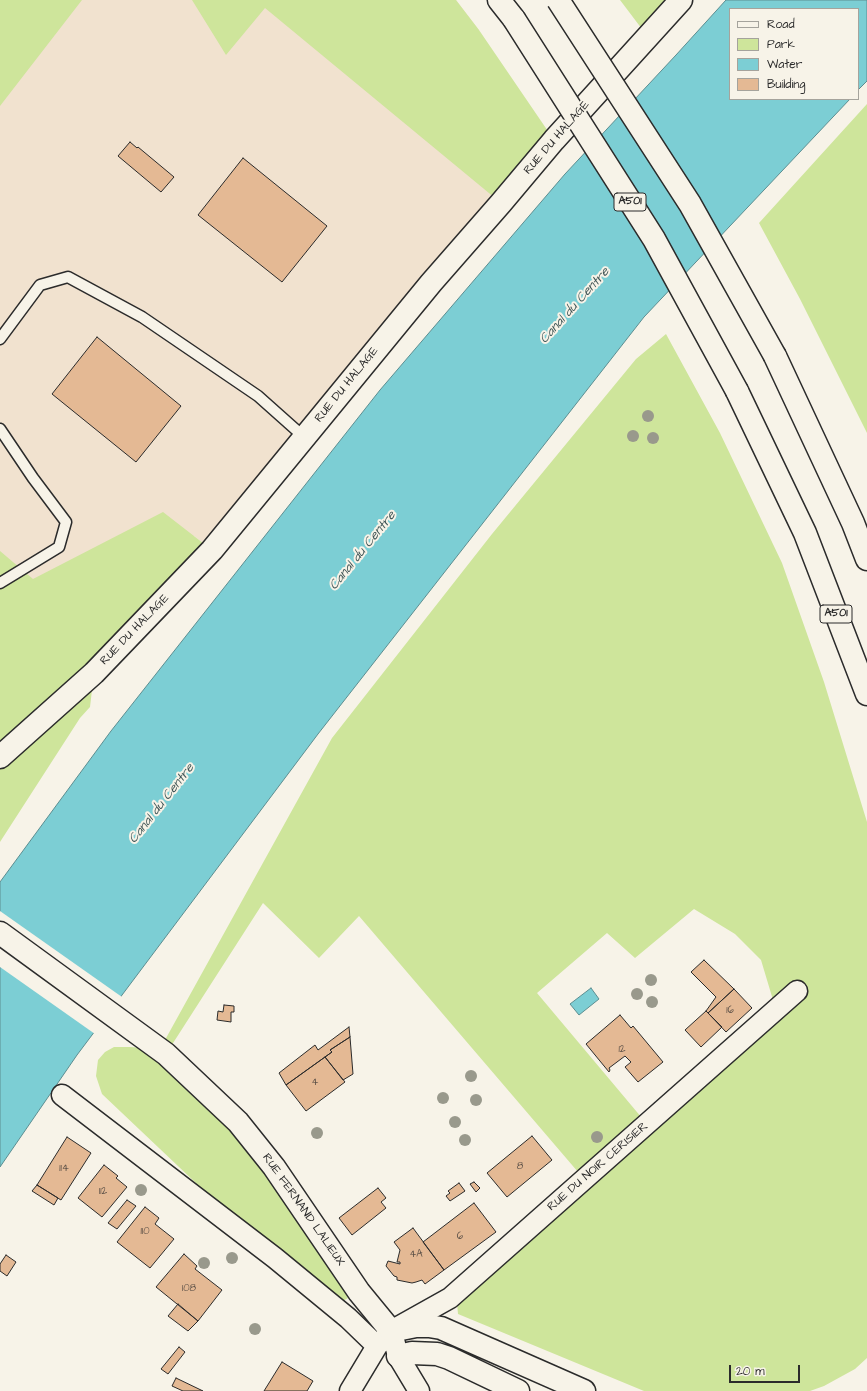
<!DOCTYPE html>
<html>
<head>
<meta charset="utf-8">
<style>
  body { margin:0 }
  #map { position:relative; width:867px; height:1391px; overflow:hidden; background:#f7f3e8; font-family:"Architects Daughter",sans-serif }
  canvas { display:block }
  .legend { position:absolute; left:729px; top:8px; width:130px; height:92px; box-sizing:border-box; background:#f7f3e8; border:1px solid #a5a39c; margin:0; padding:5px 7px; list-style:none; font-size:12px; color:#2b2b2b }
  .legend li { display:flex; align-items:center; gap:8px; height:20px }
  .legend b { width:20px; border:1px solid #a5a39c }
  .scale { position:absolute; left:729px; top:1365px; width:71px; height:18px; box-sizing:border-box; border:2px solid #2b2b2b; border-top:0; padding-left:5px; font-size:12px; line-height:14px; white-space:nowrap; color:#2b2b2b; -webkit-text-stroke:3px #f7f3e8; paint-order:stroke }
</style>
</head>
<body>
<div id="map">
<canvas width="867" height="1391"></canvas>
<ul class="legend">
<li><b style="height:5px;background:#f7f3e8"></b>Road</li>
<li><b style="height:11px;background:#cee59b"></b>Park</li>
<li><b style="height:11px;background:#7cced4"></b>Water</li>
<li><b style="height:11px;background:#e4b994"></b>Building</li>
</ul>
<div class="scale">20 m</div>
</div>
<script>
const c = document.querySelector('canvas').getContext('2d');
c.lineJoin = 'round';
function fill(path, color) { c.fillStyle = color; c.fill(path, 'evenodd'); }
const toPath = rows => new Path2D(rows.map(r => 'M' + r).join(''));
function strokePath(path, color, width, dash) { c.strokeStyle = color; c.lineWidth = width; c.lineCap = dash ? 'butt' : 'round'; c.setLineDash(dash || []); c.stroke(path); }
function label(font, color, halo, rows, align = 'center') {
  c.font = font + ' "Architects Daughter",sans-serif'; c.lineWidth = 4; c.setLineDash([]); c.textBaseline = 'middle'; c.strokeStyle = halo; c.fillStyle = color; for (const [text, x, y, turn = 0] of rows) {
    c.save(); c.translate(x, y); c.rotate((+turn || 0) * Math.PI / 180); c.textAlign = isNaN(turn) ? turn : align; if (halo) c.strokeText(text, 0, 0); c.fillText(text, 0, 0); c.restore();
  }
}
fill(toPath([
  [0,0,456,0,479,30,491,194,501,203,212,550,194,536,0,762]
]), '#f1e2cf');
fill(toPath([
  [0,0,82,0,0,106],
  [192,0,456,0,479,30,554,140,501,203,265,8,226,55],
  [620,0,681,0,648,37],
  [867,104,867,433,800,299,759,223],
  [666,334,720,433,782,563,824,682,867,822,867,1358,855,1369,824,1386,810,1391,644,1391,458,1314,457,1303,584,1179,359,916,319,958,263,903,166,1054,238,1122,313,1238,348,1298,343,1301,275,1258,102,1094,96,1076,98,1060,105,1052,114,1047,130,1047,160,1049,332,738,492,534,636,359],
  [694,909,735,934,761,960,776,1010,647,1124,537,993,607,933,635,958],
  [163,512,212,550,94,673,90,707,80,718,0,842,0,551,33,579]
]), '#cee59b');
const water = toPath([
  [726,0,867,0,867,81,858,90,858,9,730,9,730,99,850,99,644,317,318,734,77,1055,0,1167,0,882,111,731,380,390,565,174,676,55,726,0],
  [591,988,599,999,579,1015,570,1004,591,988]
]);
fill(water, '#7cced4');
strokePath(water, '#5c8d90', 1);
fill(toPath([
  [0,911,122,997,95,1034,0,967]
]), '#f7f3e8');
const building = toPath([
  [130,142,137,148,138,147,174,177,161,192,118,156,130,142],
  [243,158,327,226,282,282,198,215,243,158],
  [97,337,181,406,136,462,52,394,97,337],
  [704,960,734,989,708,1013,706,1011,716,997,691,972,704,960],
  [734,989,752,1008,726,1032,708,1013,734,989],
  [224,1005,234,1006,234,1012,231,1012,231,1022,217,1020,218,1011,223,1012,224,1005],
  [706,1011,722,1027,701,1047,685,1030,706,1011],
  [620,1015,631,1028,633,1026,663,1062,638,1082,625,1067,631,1062,625,1056,609,1068,610,1070,609,1072,586,1044,620,1015],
  [349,1027,350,1037,330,1050,332,1052,286,1085,279,1073,315,1045,318,1050,349,1027],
  [350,1037,353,1074,343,1080,325,1057,332,1052,330,1050,350,1037],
  [325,1057,345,1082,306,1111,286,1085,325,1057],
  [532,1136,552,1160,507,1197,487,1173,532,1136],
  [67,1137,91,1153,61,1200,37,1185,67,1137],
  [104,1165,118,1176,116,1178,127,1187,102,1217,78,1198,104,1165],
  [474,1182,480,1188,476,1192,470,1184,474,1182],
  [459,1183,465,1191,450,1201,446,1196,450,1193,448,1191,459,1183],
  [37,1185,58,1198,54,1205,32,1191,37,1185],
  [378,1188,386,1198,381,1202,386,1208,352,1235,339,1218,378,1188],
  [127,1200,136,1206,117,1229,108,1223,127,1200],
  [474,1203,496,1232,444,1270,423,1242,474,1203],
  [145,1207,159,1218,155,1224,174,1239,150,1268,117,1242,145,1207],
  [413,1228,444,1270,425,1284,422,1280,416,1282,412,1283,397,1280,397,1277,394,1276,386,1266,388,1261,400,1264,400,1262,397,1262,400,1250,394,1242,413,1228],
  [184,1254,197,1266,195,1269,222,1290,198,1321,156,1287,184,1254],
  [6,1255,16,1262,7,1276,0,1271,0,1264,6,1255],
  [178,1304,198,1321,188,1331,168,1316,178,1304],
  [179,1347,185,1352,168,1374,161,1369,179,1347],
  [282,1362,313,1381,307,1391,264,1391,282,1362],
  [176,1378,203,1391,183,1391,172,1386,176,1378]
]);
fill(building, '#e4b994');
strokePath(building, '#2b2b2b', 1);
const lane = toPath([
  [0,339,40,285,68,277,142,317,258,396,304,437],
  [0,429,33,478,66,522,59,547,0,583]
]);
const street = toPath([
  [62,1095,275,1258,348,1318,377,1346],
  [394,1340,398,1356,419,1391],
  [350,1391,377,1346,391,1331,450,1298,797,991]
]);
const secondary = toPath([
  [0,757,94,673,212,550,431,283,501,203,554,140,681,0],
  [0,933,166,1054,238,1122,274,1167,359,1292,391,1331]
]);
const highway = toPath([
  [499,0,514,19],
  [775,356,853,523,867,559],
  [737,391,805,533,867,694],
  [391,1331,416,1326,429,1326,441,1328,584,1391],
  [398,1356,412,1353,437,1354,449,1358,518,1391]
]);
strokePath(lane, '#2b2b2b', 13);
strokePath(street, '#2b2b2b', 23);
strokePath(secondary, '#2b2b2b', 25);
strokePath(highway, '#2b2b2b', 25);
strokePath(lane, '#f7f3e8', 10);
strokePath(street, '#f7f3e8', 20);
strokePath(secondary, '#f7f3e8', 22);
strokePath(highway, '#f7f3e8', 22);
const highwayBridge = toPath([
  [558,0,690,204,775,356],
  [514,19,654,239,737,391]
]);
strokePath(highwayBridge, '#2b2b2b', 25, []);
strokePath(highwayBridge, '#f7f3e8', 22);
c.fillStyle = '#99998c';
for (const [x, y] of [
  [648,416],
  [633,436],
  [653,438],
  [651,980],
  [637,994],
  [652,1002],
  [471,1076],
  [443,1098],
  [476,1100],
  [455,1122],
  [317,1133],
  [597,1137],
  [465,1140],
  [141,1190],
  [232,1258],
  [204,1263],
  [255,1329]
]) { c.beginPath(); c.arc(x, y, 6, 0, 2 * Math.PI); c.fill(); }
label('10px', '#594e45', null, [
  ["16",730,1011],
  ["12",622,1050],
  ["4",315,1083],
  ["8",520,1167],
  ["114",64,1169],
  ["112",103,1192],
  ["110",145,1232],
  ["6",460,1237],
  ["4A",416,1255],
  ["108",189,1289]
]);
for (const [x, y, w] of [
  [630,202,32],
  [836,614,32]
]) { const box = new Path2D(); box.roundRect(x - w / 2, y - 9, w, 18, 3); c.fillStyle = '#f7f3e8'; c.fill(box); strokePath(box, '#2b2b2b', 1); }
label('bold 11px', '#2b2b2b', null, [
  ["A501",630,202],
  ["A501",836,614]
]);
label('12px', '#2b2b2b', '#f7f3e8', [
  ["RUE DU HALAGE",557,138,-49],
  ["RUE DU HALAGE",347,385,-51],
  ["RUE DU HALAGE",135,630,-46],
  ["RUE DU NOIR CERISIER",598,1167,-41],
  ["RUE FERNAND LALIEUX",303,1210,55]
]);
label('italic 13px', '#3f5455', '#f7f3e8', [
  ["Canal du Centre",575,306,-48],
  ["Canal du Centre",363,551,-51],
  ["Canal du Centre",162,804,-52]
]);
</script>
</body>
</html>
